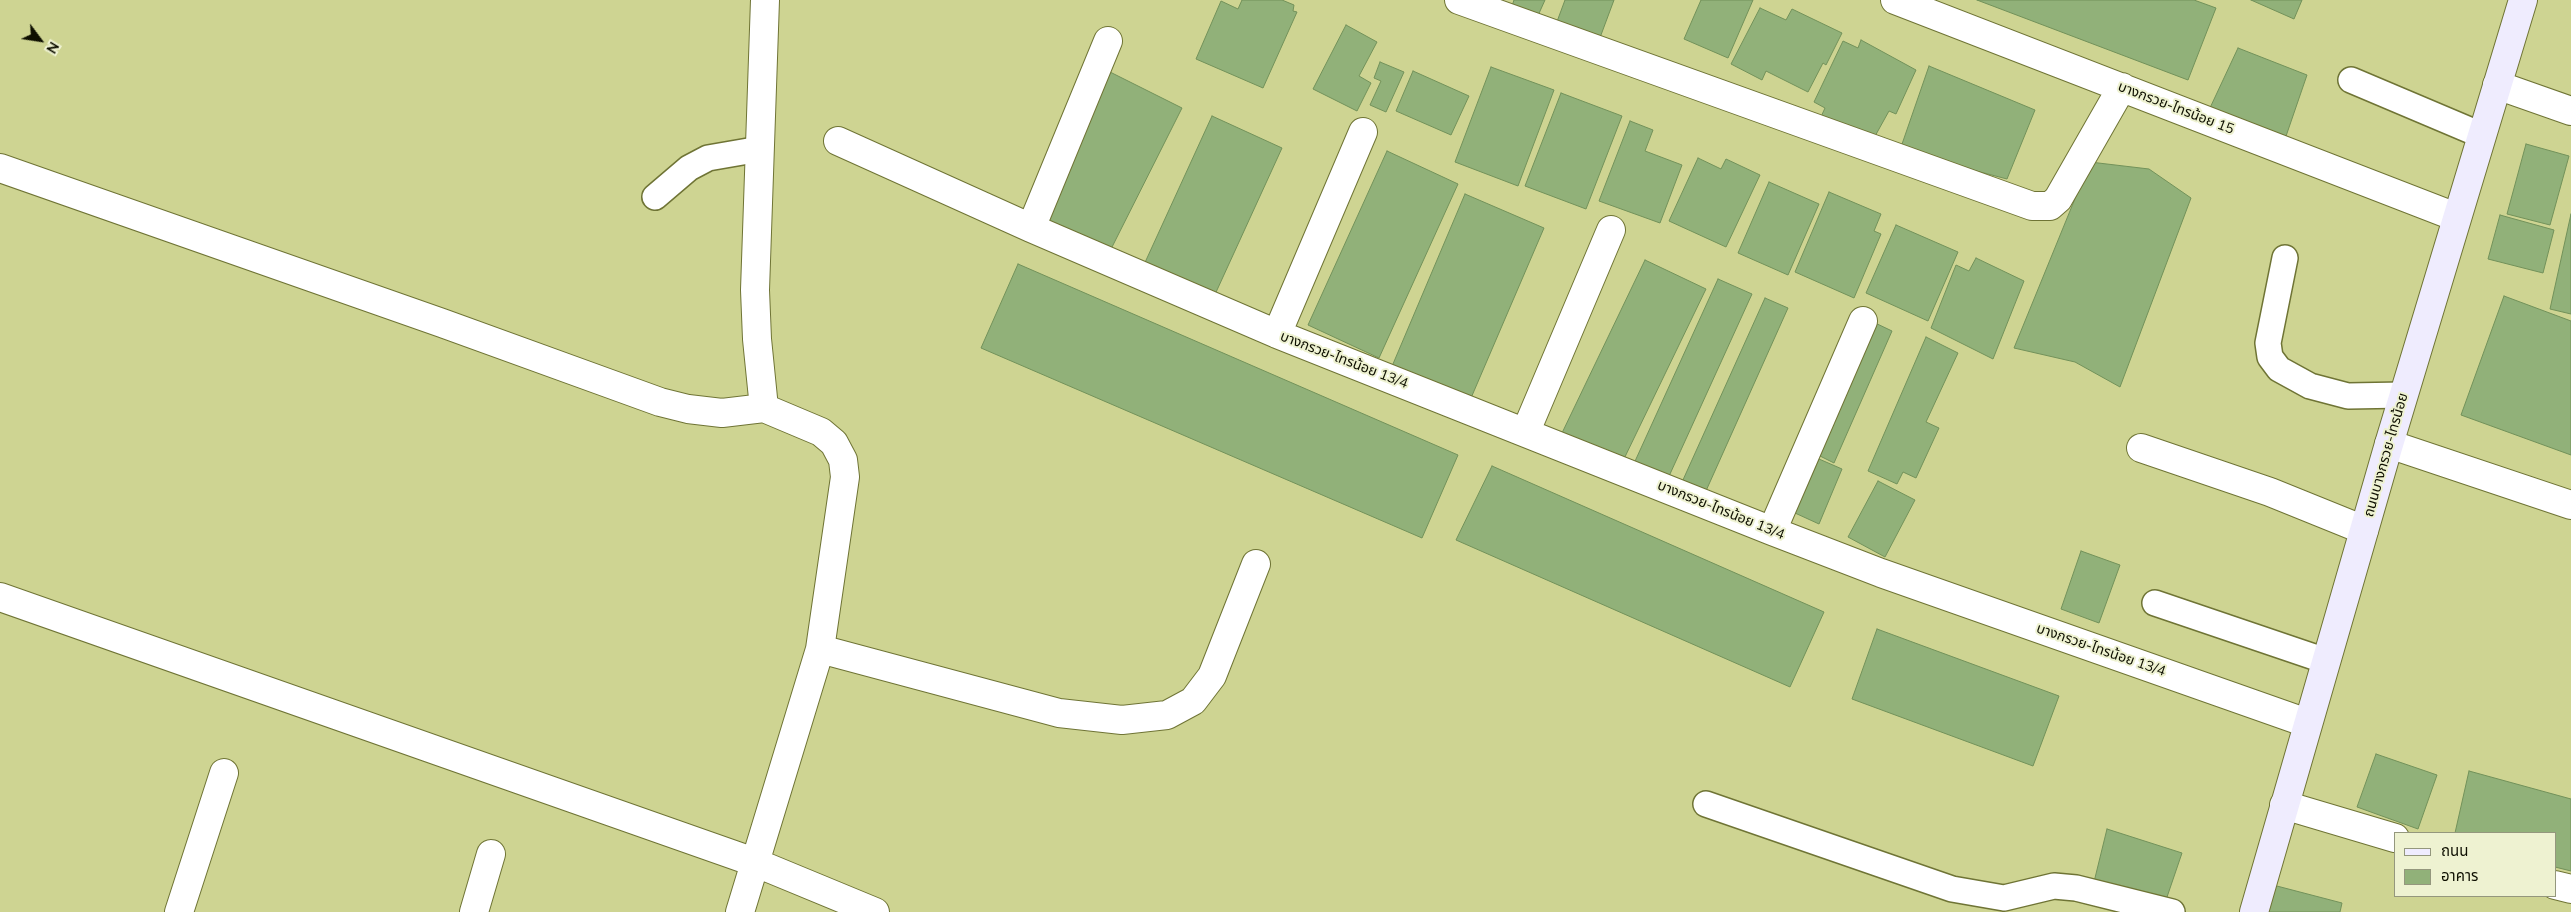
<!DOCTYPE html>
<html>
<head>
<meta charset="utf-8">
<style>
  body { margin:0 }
  #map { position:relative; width:2571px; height:912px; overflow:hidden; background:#ced492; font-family:Mulish,"Noto Sans Thai",sans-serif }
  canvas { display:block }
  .legend { position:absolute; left:2394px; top:832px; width:162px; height:65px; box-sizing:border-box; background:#eef2d1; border:1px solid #94977d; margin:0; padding:6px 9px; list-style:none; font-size:15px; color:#0e0f00 }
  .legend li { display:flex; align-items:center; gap:10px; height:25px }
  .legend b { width:25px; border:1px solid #94977d }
  .north { position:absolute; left:15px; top:15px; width:50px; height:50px; -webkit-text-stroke:4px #eef2d1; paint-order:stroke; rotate:121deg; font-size:14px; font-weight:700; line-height:20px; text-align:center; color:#0e0f00 }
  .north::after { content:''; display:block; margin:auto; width:18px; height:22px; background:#0e0f00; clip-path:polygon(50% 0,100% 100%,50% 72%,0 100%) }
</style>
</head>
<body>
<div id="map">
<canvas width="2571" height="912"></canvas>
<ul class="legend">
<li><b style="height:6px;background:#efecfe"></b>ถนน</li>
<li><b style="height:14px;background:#91b179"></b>อาคาร</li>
</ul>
<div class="north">N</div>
</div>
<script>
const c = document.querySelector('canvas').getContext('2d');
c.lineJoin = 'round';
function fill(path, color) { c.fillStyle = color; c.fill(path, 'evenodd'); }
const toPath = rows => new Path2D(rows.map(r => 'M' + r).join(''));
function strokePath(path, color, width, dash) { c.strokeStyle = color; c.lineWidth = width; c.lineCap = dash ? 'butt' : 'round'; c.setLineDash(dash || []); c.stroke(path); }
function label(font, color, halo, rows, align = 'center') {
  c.font = font + ' Mulish,"Noto Sans Thai",sans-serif'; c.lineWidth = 4; c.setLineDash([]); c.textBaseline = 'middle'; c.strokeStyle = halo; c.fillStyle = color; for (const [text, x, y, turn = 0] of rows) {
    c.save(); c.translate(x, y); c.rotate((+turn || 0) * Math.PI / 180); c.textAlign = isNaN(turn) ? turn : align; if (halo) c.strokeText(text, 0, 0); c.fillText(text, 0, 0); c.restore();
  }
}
const building = toPath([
  [1242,0,1282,0,1294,5,1293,11,1297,12,1263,88,1196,59,1221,1,1238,9,1242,0],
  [1514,0,1545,0,1536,20,1511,9,1514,0],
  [1565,0,1614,0,1598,43,1555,27,1565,0],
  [1701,0,1753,0,1728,58,1684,39,1701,0],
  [1977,0,2194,0,2216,8,2188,80,1977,0],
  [2251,0,2302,0,2294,19,2251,0],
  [1760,8,1786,20,1792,9,1842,33,1826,65,1823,63,1808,92,1766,71,1762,80,1731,64,1760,8],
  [1346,25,1377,42,1359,76,1371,83,1357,111,1313,89,1346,25],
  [1861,40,1916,70,1896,114,1889,111,1874,138,1820,119,1825,108,1814,102,1843,41,1858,48,1861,40],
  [2238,48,2307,75,2284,142,2209,110,2238,48],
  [1380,62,1404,72,1386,112,1370,105,1381,81,1374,78,1380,62],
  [1929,66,2035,110,2007,179,1946,163,1901,147,1929,66],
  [1491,67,1554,90,1518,186,1455,162,1491,67],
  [1413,71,1469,96,1451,135,1396,111,1413,71],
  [1110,72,1182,108,1107,257,1035,221,1110,72],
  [1561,93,1622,116,1586,209,1525,186,1561,93],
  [1212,116,1282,148,1212,301,1142,269,1212,116],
  [1630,121,1653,130,1645,151,1682,165,1660,223,1599,201,1630,121],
  [2526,144,2569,156,2550,225,2507,214,2526,144],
  [1387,151,1458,184,1379,358,1308,325,1387,151],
  [1698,158,1721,169,1726,159,1760,175,1726,247,1669,221,1698,158],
  [2090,162,2149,169,2191,198,2120,387,2075,362,2014,348,2090,162],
  [1769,182,1819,204,1788,275,1738,253,1769,182],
  [1829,192,1881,214,1874,231,1881,234,1854,298,1795,272,1829,192],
  [1465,194,1544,228,1468,405,1390,371,1465,194],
  [2571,214,2571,314,2550,309,2571,214],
  [2500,215,2554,230,2543,273,2488,259,2500,215],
  [1896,225,1958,252,1928,321,1866,293,1896,225],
  [1976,258,2024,281,1993,359,1931,328,1956,265,1969,271,1976,258],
  [1645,260,1706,289,1622,463,1562,433,1645,260],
  [1018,264,1458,455,1422,538,981,348,1018,264],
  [1718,279,1752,294,1665,485,1631,470,1718,279],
  [2504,296,2571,321,2571,455,2461,415,2504,296],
  [1765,298,1788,308,1701,502,1678,491,1765,298],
  [1871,321,1892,331,1834,463,1812,452,1871,321],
  [1926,337,1958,353,1926,422,1939,428,1916,478,1903,472,1897,484,1868,471,1926,337],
  [1819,459,1842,469,1819,524,1795,513,1819,459],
  [1492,466,1824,612,1790,687,1456,540,1492,466],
  [1878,481,1915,500,1885,557,1848,537,1878,481],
  [2081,551,2120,565,2099,623,2061,609,2081,551],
  [1877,629,2059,696,2033,766,1852,699,1877,629],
  [2376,754,2437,775,2418,829,2357,807,2376,754],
  [2469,771,2571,799,2571,871,2555,867,2555,833,2455,833,2469,771],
  [2107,829,2182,853,2166,900,2094,882,2107,829],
  [2273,885,2342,903,2340,912,2266,912,2273,885]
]);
fill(building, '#91b179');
strokePath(building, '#72915a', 1);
const service = toPath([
  [2351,80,2481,135],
  [655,197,689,168,708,158,760,149],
  [2285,258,2268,343,2270,357,2279,369,2310,386,2348,396,2404,395],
  [2155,603,2326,661],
  [1706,804,1952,889,2004,898,2054,886,2076,888,2172,912]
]);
const minor = toPath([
  [1459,0,2032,206,2050,206,2058,199,2122,87],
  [1895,0,2456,217],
  [2497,85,2571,111],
  [838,141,1031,228,1277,334,1772,531,1881,573,2307,723],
  [0,168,442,323,660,402,688,409,722,413,764,408],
  [1031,228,1108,41],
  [1277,334,1363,132],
  [1526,431,1611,230],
  [2389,444,2571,505],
  [2141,448,2270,492,2364,530],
  [1772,531,1863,321],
  [0,597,754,862,875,912],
  [820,649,1059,713,1122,720,1167,715,1193,701,1212,676,1256,564],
  [2284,805,2395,838],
  [2555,885,2571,889],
  [179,912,224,773],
  [474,912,491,854],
  [740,912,820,649,845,477,843,460,834,443,821,432,764,408,757,339,755,290,765,0]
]);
const secondary = toPath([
  [2254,912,2389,444,2523,0]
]);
strokePath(service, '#6f7435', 28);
strokePath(minor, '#6f7435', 30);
strokePath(secondary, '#6f7435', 30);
strokePath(service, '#fff', 25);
strokePath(minor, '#fff', 28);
strokePath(secondary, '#efecfe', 28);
label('14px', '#0e0f00', '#eef2d1', [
  ["บางกรวย-ไทรน้อย 15",2176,108,21],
  ["บางกรวย-ไทรน้อย 13/4",1344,360,21],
  ["ถนนบางกรวย-ไทรน้อย",2386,455,-74],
  ["บางกรวย-ไทรน้อย 13/4",1721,510,22],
  ["บางกรวย-ไทรน้อย 13/4",2101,650,19]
]);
</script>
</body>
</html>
